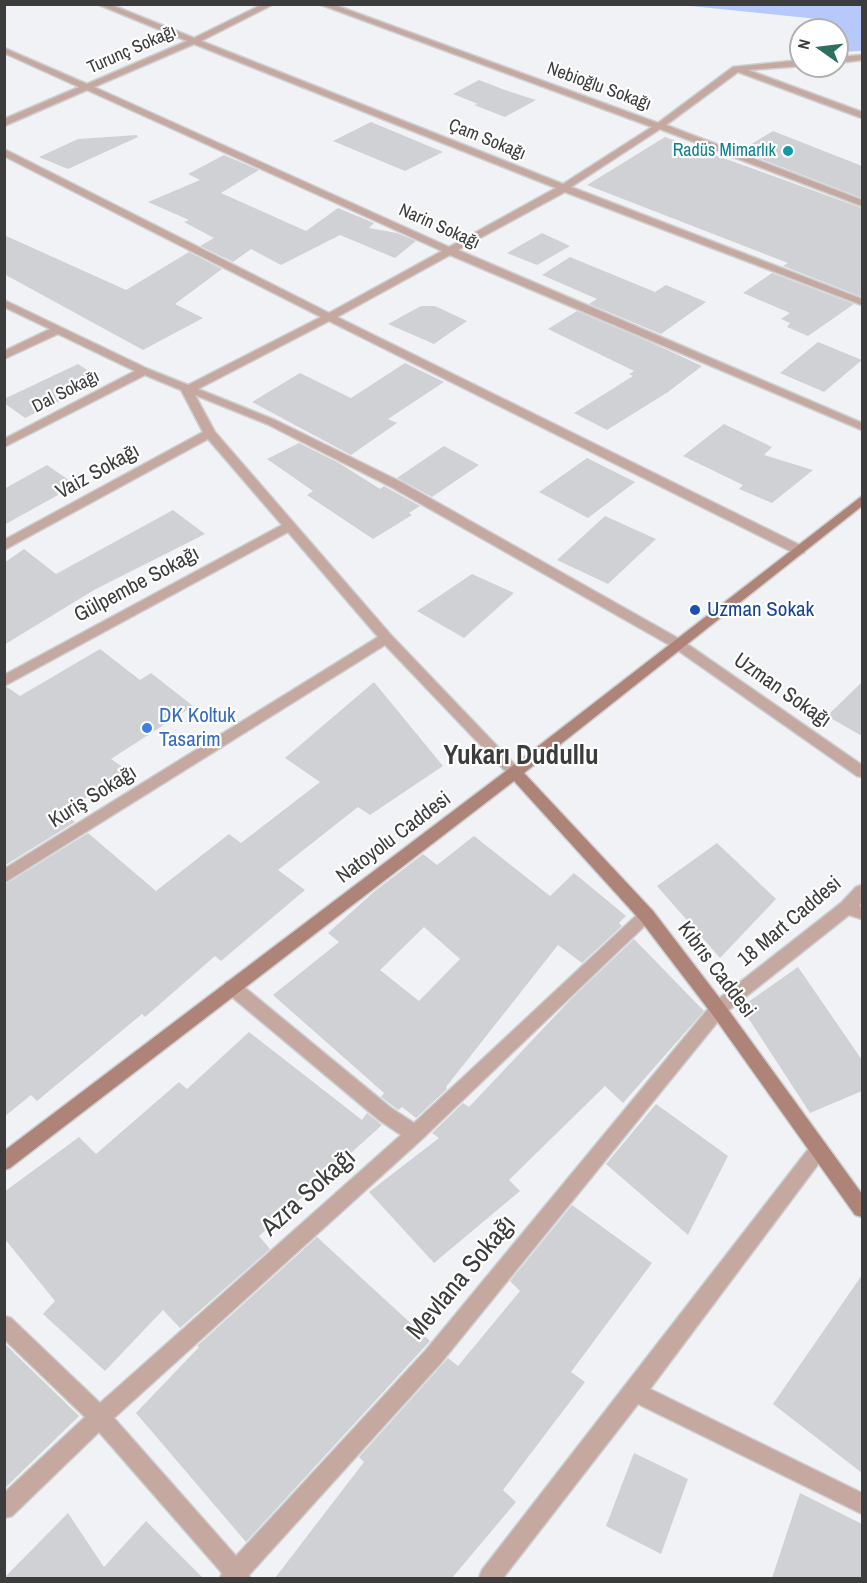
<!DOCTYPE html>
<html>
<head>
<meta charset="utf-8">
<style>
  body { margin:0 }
  #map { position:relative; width:867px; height:1583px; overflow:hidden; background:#f1f2f5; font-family:"Archivo Narrow",sans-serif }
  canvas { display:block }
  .frame { position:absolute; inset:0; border:6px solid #3c3c3d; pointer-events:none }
  .north { position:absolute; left:789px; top:18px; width:60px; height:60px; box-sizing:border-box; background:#fff; border:2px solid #b1b1b1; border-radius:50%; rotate:284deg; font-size:16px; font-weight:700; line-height:24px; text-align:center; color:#3c3c3d }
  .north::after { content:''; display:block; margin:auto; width:21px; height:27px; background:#2d7061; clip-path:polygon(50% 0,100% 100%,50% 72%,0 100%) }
</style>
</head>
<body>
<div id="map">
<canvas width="867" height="1583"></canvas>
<div class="frame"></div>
<div class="north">N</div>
</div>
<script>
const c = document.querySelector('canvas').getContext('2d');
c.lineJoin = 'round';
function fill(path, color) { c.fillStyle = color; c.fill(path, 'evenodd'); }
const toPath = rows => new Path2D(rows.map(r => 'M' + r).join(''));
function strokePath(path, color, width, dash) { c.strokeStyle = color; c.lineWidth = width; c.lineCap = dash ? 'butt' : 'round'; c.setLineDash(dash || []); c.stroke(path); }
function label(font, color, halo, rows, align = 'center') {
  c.font = font + ' "Archivo Narrow",sans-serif'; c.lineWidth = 4.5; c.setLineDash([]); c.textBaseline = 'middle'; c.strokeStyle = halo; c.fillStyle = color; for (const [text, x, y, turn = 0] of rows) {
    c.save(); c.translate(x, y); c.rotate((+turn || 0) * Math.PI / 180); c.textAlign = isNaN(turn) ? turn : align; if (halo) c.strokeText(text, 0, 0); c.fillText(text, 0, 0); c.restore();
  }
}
fill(toPath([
  [681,5,862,5,862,51,837,52,837,30,818,30,818,19]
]), '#b6c9fa');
fill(toPath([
  [479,80,505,90,536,100,505,117,474,105,478,104,453,94],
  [371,122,443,152,405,171,333,141],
  [773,131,862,166,862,198,740,151],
  [137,135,138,137,68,169,39,157,78,139],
  [665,137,862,208,862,297,783,266,788,263,587,185],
  [224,155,259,170,221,193,306,231,338,208,374,223,369,228,397,233,416,241,395,258,340,235,281,265,251,249,233,262,200,246,214,238,184,222,189,220,148,202,200,180,188,174],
  [542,233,570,246,537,265,507,253],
  [4,235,126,290,189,252,222,269,175,304,203,318,143,350,4,274],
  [570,257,655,292,666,285,706,302,661,334,589,304,597,299,542,275],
  [772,273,854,304,808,336,787,327,790,323,781,319,790,313,743,293],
  [421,306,435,306,467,321,434,344,388,324],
  [577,311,650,342,702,366,668,392,607,430,574,413,633,376,629,374,634,371,548,329],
  [818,342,862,360,824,392,780,373],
  [405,363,444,382,388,419,397,423,351,455,252,402,300,373,351,398],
  [78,364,102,380,25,418,4,403,4,399],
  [724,424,772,447,764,455,813,470,772,503,739,489,743,485,683,456],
  [299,443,339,463,380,489,384,486,420,506,409,513,412,515,373,539,307,495,313,491,267,459],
  [444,446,479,465,432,497,397,478],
  [587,458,635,482,588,518,539,492],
  [47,465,76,485,4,525,4,489],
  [173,510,205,534,94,590,4,645,4,563,24,549,56,574],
  [605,516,656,539,608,584,557,560],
  [472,574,514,593,464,638,417,611],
  [100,649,140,680,151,673,193,706,111,759,127,770,64,813,75,822,4,866,4,688,7,687,20,696],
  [374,682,443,766,370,815,358,807,278,870,305,890,221,961,215,956,145,1017,142,1014,37,1101,31,1095,4,1117,4,885,88,833,156,891,229,834,241,843,320,782,285,758],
  [862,682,862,736,827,716],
  [474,836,550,896,574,873,626,916,619,923,622,926,582,963,558,945,446,1087,447,1089,416,1118,402,1107,398,1110,381,1097,384,1093,273,995,339,942,328,933,375,891,423,854,437,865],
  [424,927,460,959,419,1001,380,970],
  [717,843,776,899,720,958,657,886],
  [634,939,704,1011,623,1103,605,1086,509,1180,520,1191,434,1263,369,1192,439,1138,432,1133,463,1103,469,1107,572,998],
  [798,967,862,1060,862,1091,810,1113,741,1007],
  [249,1032,362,1120,367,1113,382,1125,259,1236,270,1249,180,1328,163,1310,105,1371,43,1314,55,1301,4,1238,4,1192,79,1137,96,1154,179,1082,187,1089],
  [656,1104,728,1156,688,1235,606,1164],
  [572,1205,652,1263,571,1372,585,1382,503,1490,516,1502,452,1578,275,1578,364,1462,359,1457,448,1358,458,1366,520,1291,510,1281],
  [317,1237,430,1341,246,1542,136,1413,199,1347,197,1346],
  [862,1275,862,1473,773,1404],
  [4,1343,79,1416,4,1489],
  [634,1453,688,1479,661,1554,606,1526],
  [800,1493,862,1524,862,1578,772,1578],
  [68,1513,104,1567,146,1521,203,1578,4,1578]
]), '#d0d1d4');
const street = toPath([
  [97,4,109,4,194,38,263,4,274,4,201,41,563,184,652,127,319,4,332,4,658,123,733,67,801,60,801,66,748,70,862,112,862,118,859,117,738,72,666,125,862,200,862,206,660,129,571,187,862,299,862,305,565,192,458,250,862,423,862,430,450,255,337,317,804,547,805,550,804,553,794,553,329,321,198,389,275,420,401,482,683,641,862,765,862,777,857,776,673,647,393,488,267,424,195,395,215,432,391,635,522,772,520,776,510,776,385,645,4,883,4,869,378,637,288,532,4,686,4,675,282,525,208,439,4,550,4,540,203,432,181,390,145,375,4,447,4,439,135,371,58,334,4,359,4,351,50,329,4,307,4,300,148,369,188,385,321,317,4,156,4,149,329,313,442,251,87,90,4,126,4,119,79,87,4,53,4,48,87,84,187,41,97,4],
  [194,44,556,188,449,247,94,87,194,44],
  [862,55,862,60,837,63,837,57,862,55],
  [862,885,862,901,859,906,862,907,862,919,849,915,724,1014,440,1364,249,1575,250,1578,220,1578,222,1573,99,1432,12,1516,4,1518,4,1493,85,1417,4,1339,4,1316,11,1318,100,1403,401,1135,379,1120,226,992,224,987,226,982,232,980,238,982,391,1108,414,1123,641,911,647,910,653,911,655,916,421,1140,114,1418,236,1556,426,1350,712,1004,841,903,856,887,862,885],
  [819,1141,825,1143,828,1149,825,1155,650,1389,862,1493,862,1514,638,1404,503,1578,479,1578,482,1570,813,1143,819,1141]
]);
const secondary = toPath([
  [862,496,862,506,524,773,653,911,724,1004,862,1194,862,1217,855,1215,712,1014,641,921,514,781,10,1168,4,1170,4,1151,510,768,862,496]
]);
strokePath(street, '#cdced0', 3);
strokePath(secondary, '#cdced0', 3);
fill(street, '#c5a9a0');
fill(secondary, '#ae8478');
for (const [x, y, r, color] of [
  [788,151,6,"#0f9aa8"],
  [695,610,6,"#1a4fb4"],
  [147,728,6,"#3f7fe0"]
]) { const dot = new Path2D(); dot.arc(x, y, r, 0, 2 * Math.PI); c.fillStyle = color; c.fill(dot); strokePath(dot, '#fff', 2); }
label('18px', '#3c3c3d', '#fff', [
  ["Turunç Sokağı",132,50,-24],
  ["Nebioğlu Sokağı",599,87,20],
  ["Çam Sokağı",487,140,22],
  ["Narin Sokağı",439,227,24],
  ["Dal Sokağı",66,392,-27]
]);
label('18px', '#0d838f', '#fff', [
  ["Radüs Mimarlık",776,151]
], 'right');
label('21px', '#3c3c3d', '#fff', [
  ["Vaiz Sokağı",98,472,-29],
  ["Gülpembe Sokağı",137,585,-28],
  ["Uzman Sokağı",782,691,35],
  ["Kuriş Sokağı",93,797,-32],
  ["Natoyolu Caddesi",394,838,-37],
  ["18 Mart Caddesi",790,922,-40],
  ["Kıbrıs Caddesi",716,970,53]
]);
label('21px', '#164399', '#fff', [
  ["Uzman Sokak",707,610]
], 'left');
label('21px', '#366cbe', '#fff', [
  ["DK Koltuk",159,716],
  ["Tasarim",159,740]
], 'left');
label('26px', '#3c3c3d', '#fff', [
  ["Azra Sokağı",309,1193,-42],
  ["Mevlana Sokağı",462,1278,-50]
]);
label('bold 27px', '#3c3c3d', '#fff', [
  ["Yukarı Dudullu",521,757]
]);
</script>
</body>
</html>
